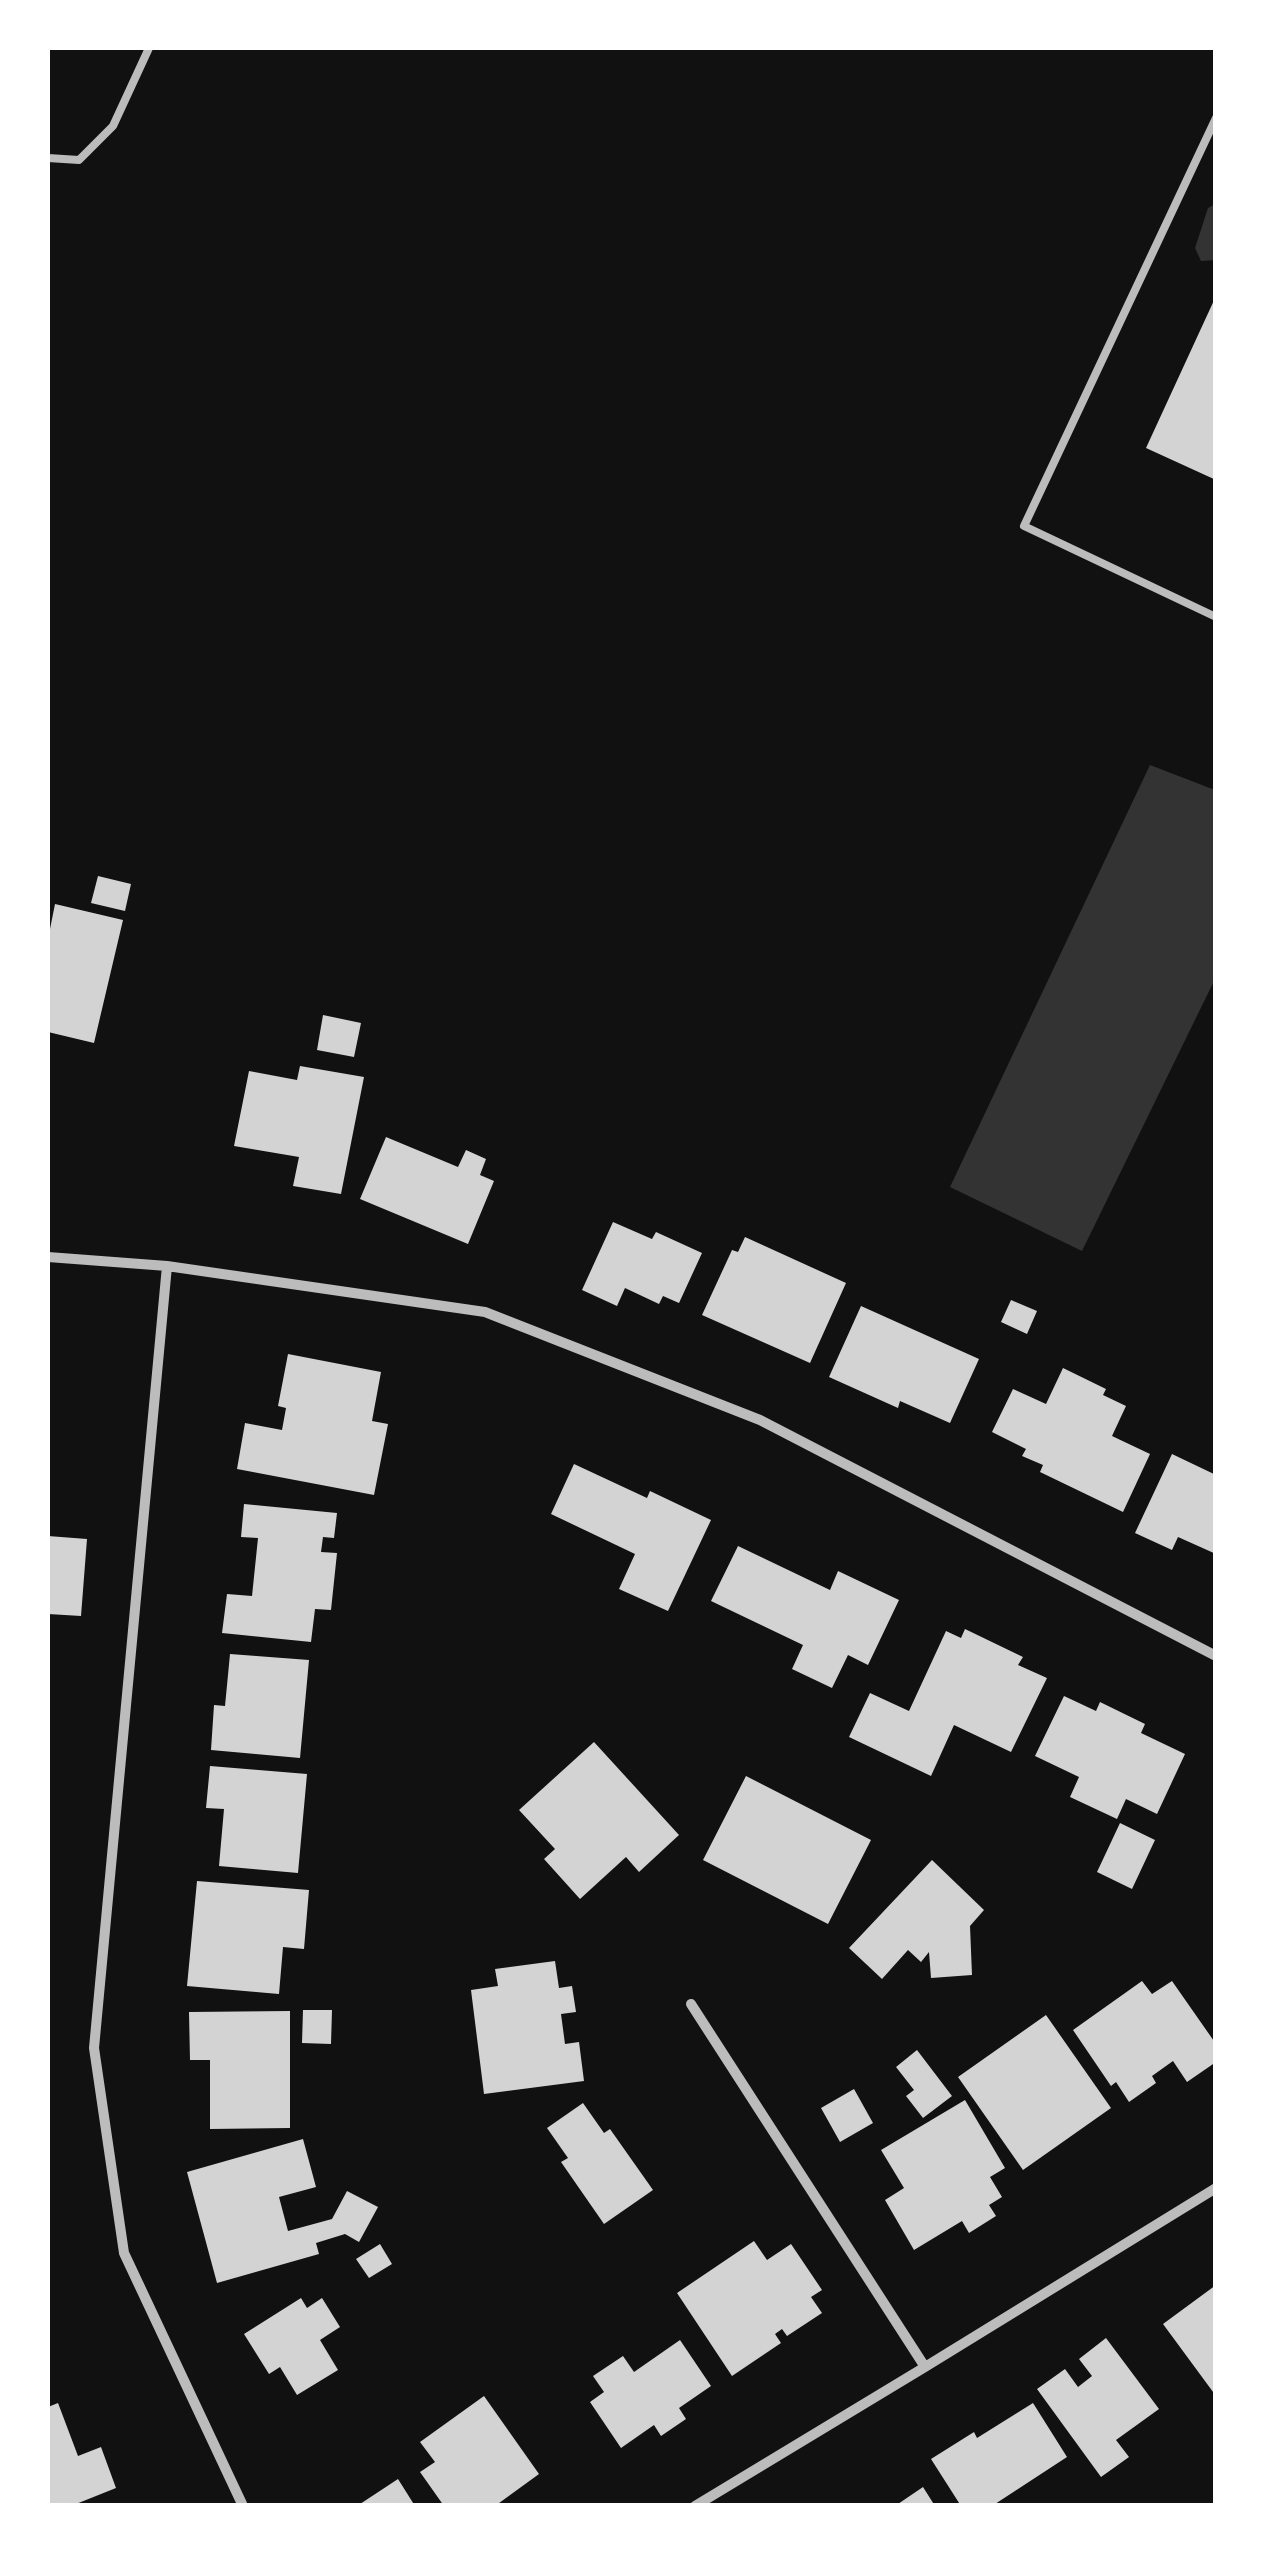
<!DOCTYPE html>
<html>
<head>
<meta charset="utf-8">
<style>
  body { margin:0 }
  #map { position:relative; width:1263px; height:2553px; overflow:hidden; background:#111; font-family:"Archivo Narrow",sans-serif }
  canvas { display:block }
  .frame { position:absolute; inset:0; border:50px solid #fff; pointer-events:none }
</style>
</head>
<body>
<div id="map">
<canvas width="1263" height="2553"></canvas>
<div class="frame"></div>
</div>
<script>
const c = document.querySelector('canvas').getContext('2d');
c.lineJoin = 'round';
function fill(path, color) { c.fillStyle = color; c.fill(path, 'evenodd'); }
const toPath = rows => new Path2D(rows.map(r => 'M' + r).join(''));
function strokePath(path, color, width, dash) { c.strokeStyle = color; c.lineWidth = width; c.lineCap = dash ? 'butt' : 'round'; c.setLineDash(dash || []); c.stroke(path); }
fill(toPath([
  [1215,204,1215,260,1201,261,1195,248,1208,208],
  [1150,765,1215,790,1215,979,1082,1251,950,1187]
]), '#333');
fill(toPath([
  [1216,296,1216,480,1146,448],
  [98,876,131,884,125,911,91,903],
  [55,904,123,920,94,1043,48,1032,48,939],
  [323,1015,361,1023,354,1057,317,1050],
  [300,1066,364,1077,341,1194,293,1186,299,1157,234,1146,249,1071,297,1080],
  [386,1137,458,1167,466,1150,486,1159,480,1175,494,1181,468,1244,360,1199],
  [613,1222,652,1239,656,1232,702,1253,679,1303,663,1296,659,1304,625,1288,617,1306,582,1290],
  [745,1237,846,1283,810,1363,702,1315,732,1250,738,1252],
  [1011,1300,1037,1311,1027,1334,1001,1322],
  [861,1306,979,1359,950,1423,900,1401,898,1408,829,1377],
  [288,1354,381,1372,372,1421,388,1424,374,1495,237,1469,245,1423,282,1430,286,1408,278,1406],
  [1063,1368,1106,1389,1103,1395,1126,1406,1112,1436,1150,1454,1123,1512,1040,1472,1043,1465,1022,1456,1026,1449,992,1432,1013,1389,1046,1404],
  [1172,1454,1216,1475,1216,1554,1178,1537,1172,1550,1135,1533],
  [574,1464,647,1498,650,1491,711,1520,668,1611,619,1589,635,1554,551,1514],
  [244,1504,337,1513,334,1538,323,1537,321,1552,337,1553,331,1610,315,1609,311,1642,222,1633,227,1594,252,1596,258,1538,241,1537],
  [48,1536,87,1539,81,1616,48,1614],
  [738,1546,830,1590,838,1571,899,1600,868,1665,848,1655,832,1688,792,1669,803,1645,711,1601],
  [965,1629,1023,1657,1018,1665,1047,1678,1011,1752,954,1725,931,1776,849,1737,870,1693,909,1711,946,1631,961,1638],
  [230,1654,309,1660,300,1758,211,1750,214,1705,225,1706],
  [1064,1696,1096,1711,1100,1702,1145,1724,1141,1733,1185,1754,1157,1814,1126,1799,1117,1819,1070,1797,1079,1777,1035,1756],
  [594,1742,679,1835,639,1872,626,1857,580,1899,544,1859,555,1849,519,1810],
  [210,1766,307,1774,298,1873,219,1866,224,1809,206,1808],
  [746,1776,871,1840,828,1924,703,1860],
  [1120,1823,1155,1840,1132,1889,1097,1872],
  [932,1860,984,1910,970,1926,972,1975,931,1978,929,1952,921,1962,908,1950,882,1979,849,1948],
  [197,1881,309,1890,304,1949,283,1947,279,1994,187,1986],
  [555,1961,559,1988,572,1986,576,2012,561,2014,565,2044,579,2042,584,2081,484,2094,471,1990,498,1986,495,1969],
  [1142,1981,1152,1994,1172,1981,1216,2044,1216,2062,1187,2082,1173,2061,1152,2076,1156,2083,1129,2102,1116,2082,1111,2086,1073,2030],
  [303,2010,332,2010,331,2044,302,2043],
  [290,2011,290,2128,210,2129,210,2060,190,2060,189,2012],
  [1046,2015,1111,2108,1023,2170,958,2077],
  [917,2050,952,2096,923,2118,906,2096,914,2090,896,2067],
  [854,2089,873,2123,840,2142,821,2108],
  [965,2100,1005,2168,990,2177,1002,2197,989,2205,996,2216,969,2233,962,2221,914,2250,885,2200,904,2188,881,2150],
  [583,2103,604,2133,610,2129,653,2190,604,2224,561,2162,568,2158,547,2128],
  [303,2139,316,2187,279,2197,288,2231,332,2219,347,2191,378,2207,359,2242,345,2234,316,2243,319,2254,217,2283,187,2172],
  [754,2241,767,2260,791,2244,822,2290,811,2297,822,2313,787,2336,782,2329,775,2334,781,2343,732,2376,677,2293],
  [380,2244,392,2264,369,2278,356,2259],
  [1216,2285,1216,2396,1163,2324],
  [301,2298,307,2308,322,2298,340,2327,320,2340,338,2370,297,2395,280,2367,269,2374,244,2334],
  [1106,2338,1159,2409,1116,2440,1129,2457,1101,2477,1037,2389,1065,2369,1078,2387,1092,2376,1079,2359],
  [680,2340,711,2386,679,2408,686,2419,661,2436,654,2425,621,2448,590,2402,604,2392,593,2376,623,2356,634,2372],
  [484,2396,539,2474,495,2506,444,2506,420,2472,435,2462,420,2442],
  [58,2403,78,2456,101,2447,116,2488,71,2506,48,2506,48,2407],
  [1033,2403,1067,2457,992,2506,961,2506,931,2459,974,2432,977,2438],
  [398,2479,415,2506,357,2506],
  [923,2487,935,2506,895,2506]
]), '#d3d3d3');
strokePath(toPath([
  [1216,118,1024,526,1216,617],
  [48,158,79,160,113,126,149,48]
]), '#bcbcbc', 8);
strokePath(toPath([
  [48,1257,167,1266,485,1312,760,1420,1216,1656],
  [167,1266,94,2048,124,2253,243,2506],
  [691,2004,925,2367],
  [695,2506,925,2367,1216,2188]
]), '#bcbcbc', 10);
</script>
</body>
</html>
